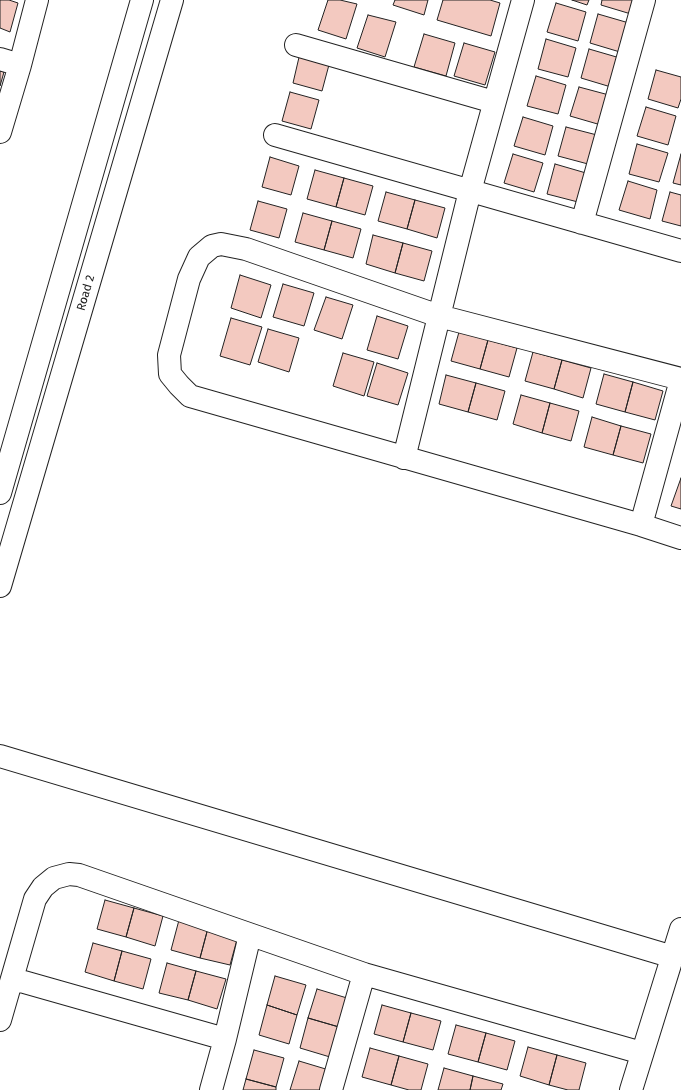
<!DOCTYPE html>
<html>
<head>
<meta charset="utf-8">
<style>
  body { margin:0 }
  canvas { display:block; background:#fff }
</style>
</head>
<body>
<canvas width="681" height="1090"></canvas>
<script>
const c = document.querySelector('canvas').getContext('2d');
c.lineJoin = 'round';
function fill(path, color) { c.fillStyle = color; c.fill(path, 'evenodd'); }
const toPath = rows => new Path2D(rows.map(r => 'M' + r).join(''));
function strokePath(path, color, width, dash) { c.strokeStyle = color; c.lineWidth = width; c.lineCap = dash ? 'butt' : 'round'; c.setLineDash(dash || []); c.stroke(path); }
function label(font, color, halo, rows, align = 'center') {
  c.font = font + ' "Fira Sans",sans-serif'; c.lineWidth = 3; c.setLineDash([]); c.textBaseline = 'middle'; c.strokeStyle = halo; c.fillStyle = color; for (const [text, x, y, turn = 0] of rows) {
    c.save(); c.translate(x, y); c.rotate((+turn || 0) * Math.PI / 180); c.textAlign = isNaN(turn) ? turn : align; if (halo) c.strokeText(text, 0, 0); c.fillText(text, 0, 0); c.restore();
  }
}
const building = toPath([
  [0,0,9,0,18,3,10,32,0,28,0,0],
  [328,0,340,0,357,4,346,39,318,30,328,0],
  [395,0,428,0,424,15,393,5,395,0],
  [443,0,490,0,500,3,491,36,437,20,443,0],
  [572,0,589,0,587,5,572,0],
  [602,0,635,0,631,14,601,5,602,0],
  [556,3,586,12,578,41,547,32,556,3],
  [598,14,629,23,620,52,590,43,598,14],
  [368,15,396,22,385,57,357,48,368,15],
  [424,34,455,43,446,76,414,67,424,34],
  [546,39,576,48,568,77,538,69,546,39],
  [464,43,495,52,485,85,454,76,464,43],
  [589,49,620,58,611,87,581,78,589,49],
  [300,53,330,61,322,91,293,83,300,53],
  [656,70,681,77,681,99,678,108,648,99,656,70],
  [0,71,4,72,0,86,0,71],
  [536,76,566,85,558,114,527,106,536,76],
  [579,87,609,95,601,125,570,116,579,87],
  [290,92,319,100,311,129,282,121,290,92],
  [646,107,676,116,668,145,637,136,646,107],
  [523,117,553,126,545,155,514,146,523,117],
  [566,127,597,135,588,164,558,156,566,127],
  [637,144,668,153,659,182,629,174,637,144],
  [513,154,543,163,534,192,504,183,513,154],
  [681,154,681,185,673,183,681,154],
  [270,157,299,166,291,195,262,187,270,157],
  [555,164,586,173,578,202,547,194,555,164],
  [315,170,344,178,336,207,307,199,315,170],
  [344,178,373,186,365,215,336,207,344,178],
  [628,181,657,190,650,219,619,210,628,181],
  [386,192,415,200,407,229,378,221,386,192],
  [670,192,681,195,681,226,662,221,670,192],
  [415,200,445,208,437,238,407,229,415,200],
  [258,201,287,209,279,238,250,230,258,201],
  [303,213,332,221,324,250,295,242,303,213],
  [332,221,361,229,353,258,324,250,332,221],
  [373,235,403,243,395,273,366,264,373,235],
  [403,243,432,251,424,281,395,273,403,243],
  [240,275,271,285,261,318,231,308,240,275],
  [283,284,314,293,304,326,273,317,283,284],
  [326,297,353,305,342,339,314,330,326,297],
  [377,316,408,326,398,359,367,350,377,316],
  [231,318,262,327,250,365,220,356,231,318],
  [268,329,299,338,289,372,258,362,268,329],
  [459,332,488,340,480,369,451,361,459,332],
  [488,340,517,348,509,377,480,369,488,340],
  [533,352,562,360,554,389,525,381,533,352],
  [343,353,374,362,364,396,333,386,343,353],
  [562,360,591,368,583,398,554,389,562,360],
  [377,363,408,373,398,405,367,396,377,363],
  [604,374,633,382,625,412,596,404,604,374],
  [446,375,476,383,468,412,439,404,446,375],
  [633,382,663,391,655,420,625,412,633,382],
  [476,383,505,391,497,420,468,412,476,383],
  [521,395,550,403,542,433,513,424,521,395],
  [550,403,579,411,571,441,542,433,550,403],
  [592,417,621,426,613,455,584,447,592,417],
  [621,426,651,434,643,463,613,455,621,426],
  [681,478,681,509,671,506,681,478],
  [105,900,134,908,126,937,97,929,105,900],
  [134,908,163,916,155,946,126,937,134,908],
  [179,920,208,928,200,958,171,950,179,920],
  [208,928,238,936,230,965,200,958,208,928],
  [93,943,122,951,114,981,85,972,93,943],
  [122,951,151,959,143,989,114,981,122,951],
  [167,963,196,971,188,1000,159,993,167,963],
  [196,971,226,979,217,1009,188,1000,196,971],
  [275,976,306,985,297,1015,267,1005,275,976],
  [317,989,347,998,339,1027,308,1018,317,989],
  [267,1005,297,1015,289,1044,259,1035,267,1005],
  [382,1005,411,1013,403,1042,374,1034,382,1005],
  [411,1013,441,1021,433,1050,403,1042,411,1013],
  [308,1018,339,1027,330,1057,300,1048,308,1018],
  [456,1025,486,1033,478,1062,448,1054,456,1025],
  [486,1033,515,1041,507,1070,478,1062,486,1033],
  [528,1047,557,1055,549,1085,520,1076,528,1047],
  [370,1048,399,1056,391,1085,362,1077,370,1048],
  [254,1050,284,1058,276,1087,246,1079,254,1050],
  [557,1055,586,1063,579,1090,568,1090,549,1085,557,1055],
  [399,1056,428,1064,421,1090,409,1090,391,1085,399,1056],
  [299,1061,329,1070,323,1090,290,1090,299,1061],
  [444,1068,473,1076,470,1090,438,1090,444,1068],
  [473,1076,503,1084,501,1090,470,1090,473,1076],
  [246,1079,276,1087,276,1090,243,1090,246,1079]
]);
fill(building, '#f3c9c0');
strokePath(building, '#222', 1);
const minor = toPath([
  [296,45,494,102],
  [0,59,20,65],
  [0,132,20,65,37,0],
  [275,135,681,251],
  [582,223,644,0],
  [681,379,439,316,246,249,221,244,212,246,199,257,189,279,169,355,170,374,179,385,190,396,641,525,681,538],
  [404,458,470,191,523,0],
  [641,525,681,380],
  [364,974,642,1053],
  [12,980,24,982,225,1039],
  [0,1020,35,899,43,887,54,878,69,874,79,875,364,974,331,1090],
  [211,1090,225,1039,250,935]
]);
const tertiary = toPath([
  [0,493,142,0],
  [0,586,172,0],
  [0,756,673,957],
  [631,1090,681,929]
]);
strokePath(minor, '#222', 24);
strokePath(tertiary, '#222', 24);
strokePath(minor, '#fff', 22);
strokePath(tertiary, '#fff', 22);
label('12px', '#222', '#fff', [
  ["Road 2",86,293,-74]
]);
</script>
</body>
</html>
